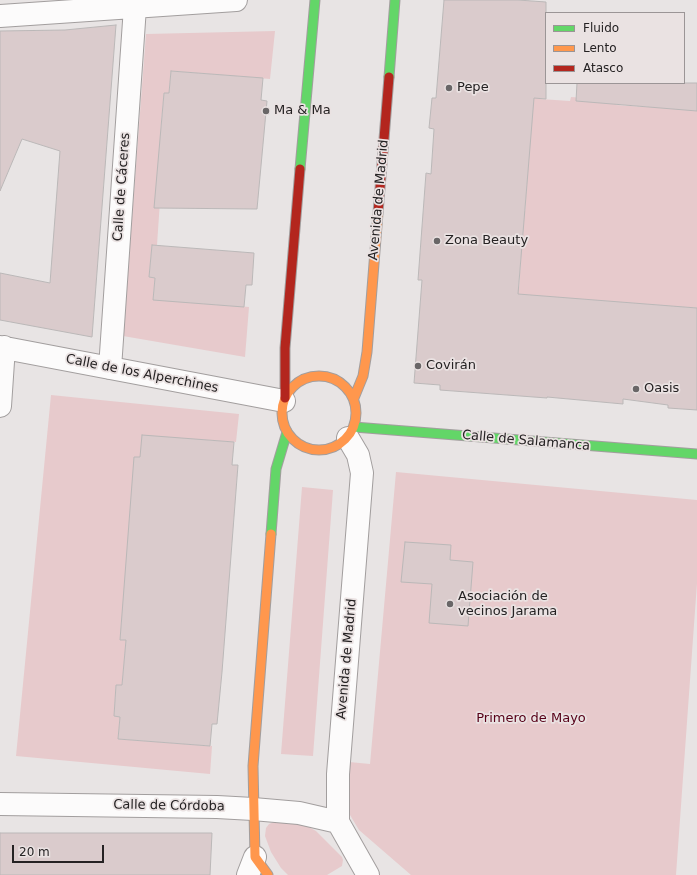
<!DOCTYPE html>
<html>
<head>
<meta charset="utf-8">
<style>
  body { margin:0 }
  #map { position:relative; width:697px; height:875px; overflow:hidden; background:#e8e4e4; font-family:"DejaVu Sans",sans-serif }
  canvas { display:block }
  .legend { position:absolute; left:545px; top:12px; width:140px; height:72px; box-sizing:border-box; background:#eae2e2; border:1px solid #9b9596; margin:0; padding:5px 7px; list-style:none; font-size:12px; color:#252223 }
  .legend li { display:flex; align-items:center; gap:8px; height:20px }
  .legend b { width:20px; border:1px solid #9b9596 }
  .scale { position:absolute; left:12px; top:845px; width:92px; height:18px; box-sizing:border-box; border:2px solid #252223; border-top:0; padding-left:5px; font-size:12px; line-height:14px; white-space:nowrap; color:#252223; -webkit-text-stroke:3px #eae2e2; paint-order:stroke }
</style>
</head>
<body>
<div id="map">
<canvas width="697" height="875"></canvas>
<ul class="legend">
<li><b style="height:5px;background:#63d668"></b>Fluido</li>
<li><b style="height:5px;background:#ff974d"></b>Lento</li>
<li><b style="height:5px;background:#b3261e"></b>Atasco</li>
</ul>
<div class="scale">20 m</div>
</div>
<script>
const c = document.querySelector('canvas').getContext('2d');
c.lineJoin = 'round';
function fill(path, color) { c.fillStyle = color; c.fill(path, 'evenodd'); }
const toPath = rows => new Path2D(rows.map(r => 'M' + r).join(''));
function strokePath(path, color, width, dash) { c.strokeStyle = color; c.lineWidth = width; c.lineCap = dash ? 'butt' : 'round'; c.setLineDash(dash || []); c.stroke(path); }
function label(font, color, halo, rows, align = 'center') {
  c.font = font + ' "DejaVu Sans",sans-serif'; c.lineWidth = 3.5; c.setLineDash([]); c.textBaseline = 'middle'; c.strokeStyle = halo; c.fillStyle = color; for (const [text, x, y, turn = 0] of rows) {
    c.save(); c.translate(x, y); c.rotate((+turn || 0) * Math.PI / 180); c.textAlign = isNaN(turn) ? turn : align; if (halo) c.strokeText(text, 0, 0); c.fillText(text, 0, 0); c.restore();
  }
}
fill(toPath([
  [275,31,270,79,171,71,169,93,164,93,161,124,160,201,157,245,152,245,149,277,155,278,153,299,249,307,245,357,123,336,146,34],
  [529,93,540,94,540,99,570,101,571,97,616,100,616,105,646,107,692,106,692,111,697,111,697,308,513,299,519,287,521,257,516,257,520,211,525,211,527,181],
  [51,395,239,414,236,442,201,440,140,457,120,640,126,640,122,685,116,685,114,716,120,717,118,739,212,746,210,774,16,756],
  [396,472,697,500,697,583,676,875,411,875,359,830,350,815,347,800,349,762,370,764],
  [302,487,333,490,313,756,281,754],
  [274,822,286,822,305,825,316,831,342,857,343,860,342,866,327,875,288,875,281,868,271,852,265,836,266,828,269,824]
]), '#e7cacc');
const building = toPath([
  [444,0,518,0,546,2,546,99,534,98,518,294,697,308,697,410,668,408,668,405,623,399,623,404,547,397,547,398,440,390,440,385,414,383,422,280,418,280,426,173,431,174,434,129,429,128,432,98,436,98,444,0],
  [116,25,92,337,0,320,0,273,50,283,60,151,22,139,0,191,0,31,65,30,116,25],
  [171,71,263,78,261,100,267,101,257,209,154,208,164,93,169,93,171,71],
  [577,83,697,83,697,111,576,101,577,83],
  [152,245,254,253,252,285,246,285,244,307,153,300,155,278,149,277,152,245],
  [142,435,234,442,232,465,238,465,222,672,217,724,212,724,210,746,118,739,120,717,114,716,116,685,122,685,126,640,120,640,134,457,140,457,142,435],
  [405,542,451,545,450,560,473,562,468,626,429,623,432,584,401,582,405,542],
  [0,833,212,833,210,875,0,875,0,833]
]);
fill(building, '#dacbcc');
strokePath(building, '#bbb8b8', 1);
const street = toPath([
  [0,16,236,0],
  [0,347,284,401],
  [110,368,135,7],
  [0,406,4,347],
  [348,438,358,455,362,473,338,774,338,822,368,875],
  [0,804,217,807,253,809,299,813,338,822],
  [248,875,255,857]
]);
const fast = toPath([
  [389,77,395,0],
  [300,169,315,0],
  [354,427,697,454],
  [271,534,276,469,287,432]
]);
const slow = toPath([
  '282 413a37 37 0 1 1 74 0a37 37 0 1 1-74 0Z',
  [354,398,363,376,367,352,378,213],
  [268,875,255,857,253,766,271,534]
]);
const jam = toPath([
  [378,213,389,77],
  [285,398,285,348,300,169]
]);
strokePath(street, '#a29e9e', 24);
strokePath(fast, '#a29e9e', 11);
strokePath(slow, '#a29e9e', 11);
strokePath(jam, '#a29e9e', 11);
strokePath(street, '#fcfbfb', 22);
strokePath(fast, '#63d668', 9);
strokePath(slow, '#ff974d', 9);
strokePath(jam, '#b3261e', 9);
for (const [x, y, r, color] of [
  [449,88,4,"#696667"],
  [266,111,4,"#696667"],
  [437,241,4,"#696667"],
  [418,366,4,"#696667"],
  [636,389,4,"#696667"],
  [450,604,4,"#696667"]
]) { const dot = new Path2D(); dot.arc(x, y, r, 0, 2 * Math.PI); c.fillStyle = color; c.fill(dot); strokePath(dot, '#eae2e2', 1.5); }
label('13px', '#252223', '#eae2e2', [
  ["Pepe",457,88],
  ["Ma & Ma",274,111],
  ["Zona Beauty",445,241],
  ["Covirán",426,366],
  ["Oasis",644,389],
  ["Asociación de",458,597],
  ["vecinos Jarama",458,612]
], 'left');
label('13px', '#252223', '#eae2e2', [
  ["Calle de Cáceres",122,187,-86],
  ["Avenida de Madrid",379,200,-85],
  ["Calle de los Alperchines",142,374,11],
  ["Calle de Salamanca",526,441,5],
  ["Avenida de Madrid",347,659,-85],
  ["Calle de Córdoba",169,806,1]
]);
label('13px', '#570018', '#eae2e2', [
  ["Primero de Mayo",531,719]
]);
</script>
</body>
</html>
